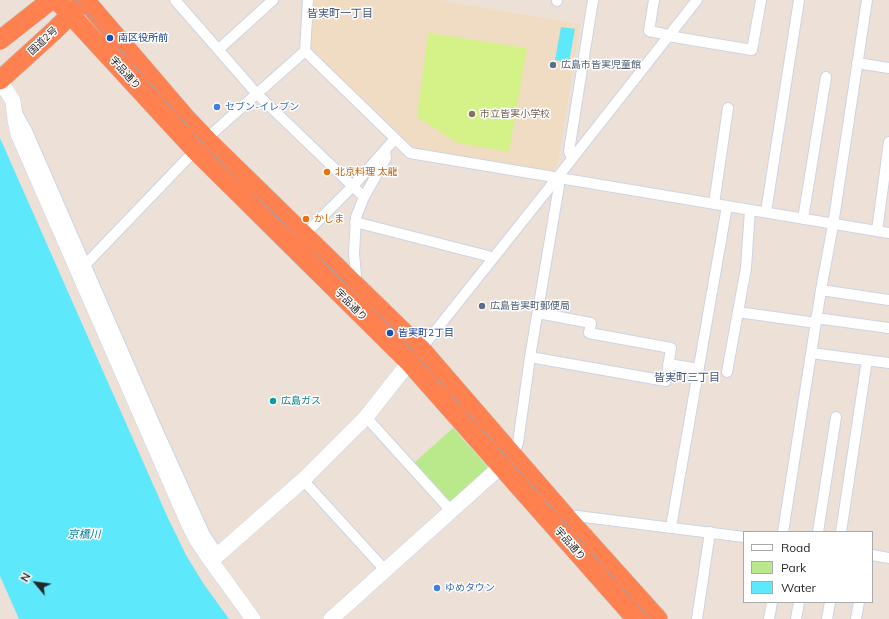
<!DOCTYPE html>
<html>
<head>
<meta charset="utf-8">
<style>
  body { margin:0 }
  #map { position:relative; width:889px; height:619px; overflow:hidden; background:#ece0d7; font-family:Mulish,sans-serif }
  canvas { display:block }
  .legend { position:absolute; left:743px; top:531px; width:130px; height:72px; box-sizing:border-box; background:#fff; border:1px solid #a9a9a9; margin:0; padding:5px 7px; list-style:none; font-size:12px; color:#272727 }
  .legend li { display:flex; align-items:center; gap:8px; height:20px }
  .legend b { width:20px; border:1px solid #a9a9a9 }
  .north { position:absolute; left:16px; top:563px; width:40px; height:40px; -webkit-text-stroke:3px #fff; paint-order:stroke; rotate:299deg; font-size:11px; font-weight:700; line-height:16px; text-align:center; color:#272727 }
  .north::after { content:''; display:block; margin:auto; width:14px; height:18px; background:#272727; clip-path:polygon(50% 0,100% 100%,50% 72%,0 100%) }
</style>
</head>
<body>
<div id="map">
<canvas width="889" height="619"></canvas>
<ul class="legend">
<li><b style="height:5px;background:#fff"></b>Road</li>
<li><b style="height:11px;background:#bae98c"></b>Park</li>
<li><b style="height:11px;background:#5de8fb"></b>Water</li>
</ul>
<div class="north">N</div>
</div>
<script>
const c = document.querySelector('canvas').getContext('2d');
c.lineJoin = 'round';
function fill(path, color) { c.fillStyle = color; c.fill(path, 'evenodd'); }
const toPath = rows => new Path2D(rows.map(r => 'M' + r).join(''));
function strokePath(path, color, width, dash) { c.strokeStyle = color; c.lineWidth = width; c.lineCap = dash ? 'butt' : 'round'; c.setLineDash(dash || []); c.stroke(path); }
function label(font, color, halo, rows, align = 'center') {
  c.font = font + ' Mulish,"Noto Sans JP",sans-serif'; c.lineWidth = 3; c.setLineDash([]); c.textBaseline = 'middle'; c.strokeStyle = halo; c.fillStyle = color; for (const [text, x, y, turn = 0] of rows) {
    c.save(); c.translate(x, y); c.rotate((+turn || 0) * Math.PI / 180); c.textAlign = isNaN(turn) ? turn : align; if (halo) c.strokeText(text, 0, 0); c.fillText(text, 0, 0); c.restore();
  }
}
fill(toPath([
  [312,0,439,0,580,24,558,164,552,172,416,149,312,51,310,46]
]), '#f0dbc3');
fill(toPath([
  [453,428,487,466,487,474,455,503,448,502,414,463]
]), '#bae98c');
fill(toPath([
  [428,33,527,48,509,152,458,143,417,117]
]), '#d4f287');
fill(toPath([
  [561,27,575,29,569,62,555,60],
  [0,138,167,516,186,555,203,583,229,619,19,619,0,576]
]), '#5de8fb');
const street = toPath([
  [175,0,257,94,364,197],
  [308,0,305,51,410,153,889,233],
  [654,0,649,31,664,34,668,36,752,50,761,0],
  [557,1,557,0],
  [219,49,273,0],
  [857,63,889,68],
  [17,113,27,131,157,429,205,535,218,554],
  [572,159,569,151,593,0],
  [714,204,728,108],
  [766,212,799,0],
  [803,219,826,77],
  [355,222,488,256,492,259],
  [877,231,889,142],
  [302,237,353,186,394,140],
  [85,265,206,139,305,51],
  [351,281,356,275,354,254,356,217,364,197,386,158,385,150],
  [821,290,889,300],
  [738,312,816,323],
  [816,318,889,328],
  [421,349,557,178,697,0],
  [811,353,889,363],
  [530,357,666,381,671,348,589,333,591,323,538,313],
  [668,364,699,369],
  [727,372,746,268,750,210],
  [366,417,452,512],
  [513,455,518,443,530,357,559,186,557,178],
  [303,480,385,570],
  [568,519,577,516,744,537],
  [671,527,727,206],
  [783,532,821,290,833,225,867,0],
  [818,532,836,417],
  [841,532,867,360],
  [872,555,889,558],
  [697,619,710,532],
  [769,619,772,602],
  [796,619,799,602],
  [827,619,830,602],
  [856,619,859,602]
]);
const secondary = toPath([
  [0,80,13,101,15,120,18,134,188,523,196,539,211,561,253,619],
  [211,561,303,480,366,417,415,355],
  [331,619,509,459]
]);
const highway = toPath([
  [57,0,195,150,409,362,636,619],
  [85,0,186,118,212,145,421,349,568,519,658,619],
  [0,40,51,0],
  [0,80,55,30,80,5]
]);
strokePath(street, '#ccd4e3', 12);
strokePath(secondary, '#ccd4e3', 16);
strokePath(highway, '#c3c3c3', 20);
strokePath(street, '#fff', 10);
strokePath(secondary, '#fff', 15);
strokePath(highway, '#ff814f', 19);
strokePath(toPath([
  [76,0,215,157,394,330,650,619]
]), '#99a1b4', 1);
for (const [x, y, r, color] of [
  [110,38,4,"#1a4fb4"],
  [553,65,4,"#5c6f8a"],
  [217,107,4,"#3f7fe0"],
  [472,114,4,"#8d6e63"],
  [327,172,4,"#e8710a"],
  [306,219,4,"#e8710a"],
  [482,306,4,"#5c6f8a"],
  [390,333,4,"#1a4fb4"],
  [273,401,4,"#0f9aa8"],
  [437,588,4,"#3f7fe0"]
]) { const dot = new Path2D(); dot.arc(x, y, r, 0, 2 * Math.PI); c.fillStyle = color; c.fill(dot); strokePath(dot, '#fff', 1.5); }
label('10px', '#164399', '#fff', [
  ["南区役所前",118,38],
  ["皆実町2丁目",398,333]
], 'left');
label('10px', '#272727', '#fff', [
  ["国道2号",43,41,-43],
  ["宇品通り",125,73,48],
  ["宇品通り",351,305,45],
  ["宇品通り",570,544,49]
]);
label('10px', '#4e5e75', '#fff', [
  ["広島市皆実児童館",561,65],
  ["広島皆実町郵便局",490,306]
], 'left');
label('10px', '#366cbe', '#fff', [
  ["セブン-イレブン",225,107],
  ["ゆめタウン",445,588]
], 'left');
label('10px', '#785e54', '#fff', [
  ["市立皆実小学校",480,114]
], 'left');
label('10px', '#c56008', '#fff', [
  ["北京料理 太龍",335,172],
  ["かしま",314,219]
], 'left');
label('10px', '#0d838f', '#fff', [
  ["広島ガス",281,401]
], 'left');
label('11px', '#44567c', '#fff', [
  ["皆実町一丁目",340,14],
  ["皆実町三丁目",687,378]
]);
label('italic 11px', '#017d9c', '#fff', [
  ["京橋川",84,535]
]);
</script>
</body>
</html>
